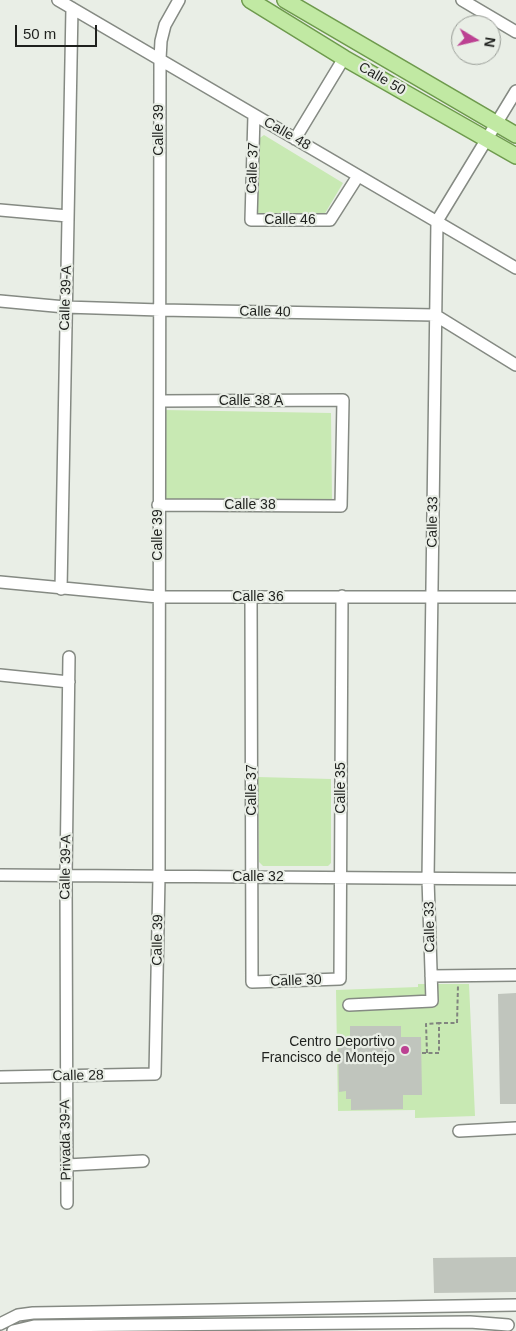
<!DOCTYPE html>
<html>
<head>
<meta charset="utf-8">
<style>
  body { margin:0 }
  #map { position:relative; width:516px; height:1331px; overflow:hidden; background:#e9eee6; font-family:Arial,sans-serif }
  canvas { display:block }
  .north { position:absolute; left:451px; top:15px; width:50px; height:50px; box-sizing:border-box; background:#e9eee6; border:1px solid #989c96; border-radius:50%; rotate:99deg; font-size:14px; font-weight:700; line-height:20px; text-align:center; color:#1f211e }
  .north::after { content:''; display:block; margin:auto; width:18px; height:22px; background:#bc4192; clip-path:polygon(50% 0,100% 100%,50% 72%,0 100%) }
  .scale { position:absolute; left:15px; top:25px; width:82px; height:22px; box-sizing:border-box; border:2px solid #1f211e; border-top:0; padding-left:6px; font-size:15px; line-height:18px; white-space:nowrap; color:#1f211e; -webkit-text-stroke:4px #e9eee6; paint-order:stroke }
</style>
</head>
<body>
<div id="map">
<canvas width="516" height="1331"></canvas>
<div class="north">N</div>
<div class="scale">50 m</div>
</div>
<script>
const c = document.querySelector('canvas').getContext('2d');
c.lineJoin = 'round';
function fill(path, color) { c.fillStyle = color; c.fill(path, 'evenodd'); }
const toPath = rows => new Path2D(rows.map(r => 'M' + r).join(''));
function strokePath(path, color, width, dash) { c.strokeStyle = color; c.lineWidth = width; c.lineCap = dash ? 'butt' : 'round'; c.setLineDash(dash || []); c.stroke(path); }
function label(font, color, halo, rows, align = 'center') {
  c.font = font + ' Arial,sans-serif'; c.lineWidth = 4.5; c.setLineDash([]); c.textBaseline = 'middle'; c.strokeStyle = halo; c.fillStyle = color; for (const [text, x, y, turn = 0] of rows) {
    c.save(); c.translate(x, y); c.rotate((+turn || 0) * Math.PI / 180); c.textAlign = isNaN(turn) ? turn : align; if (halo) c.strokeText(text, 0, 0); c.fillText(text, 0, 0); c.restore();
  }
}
fill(toPath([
  [264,135,343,183,324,215,255,215,257,140],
  [164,410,331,413,332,502,165,500],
  [258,777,331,779,331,863,328,866,263,866,259,862],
  [418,984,469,984,475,1116,415,1118,415,1110,338,1111,336,990,418,987]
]), '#c8e9b3');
fill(toPath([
  [516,993,516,1104,500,1104,498,994],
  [350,1026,401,1026,401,1037,421,1037,422,1095,403,1095,403,1109,351,1110,351,1099,346,1099,346,1091,339,1092,338,1043,345,1043,345,1038,350,1038],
  [516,1257,516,1292,434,1293,433,1258]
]), '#c0c5bd');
const minor = toPath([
  [58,0,516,268],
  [462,0,516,32],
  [254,115,251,220,330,220,358,176],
  [295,139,344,58],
  [0,210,68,216],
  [0,301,65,307,160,310,435,315,516,365],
  [158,505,341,506,343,400,160,401],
  [0,582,158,597,516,597],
  [61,589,72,8],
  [251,598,252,982,340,979,342,596],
  [0,675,69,682],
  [0,875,516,879],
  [431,976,516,975],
  [349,1005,432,1001,428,879,437,221,516,91],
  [0,1077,155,1074,159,877,160,59,161,41,165,25,179,0],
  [459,1131,516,1128],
  [67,1165,143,1161],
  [67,1203,66,876,69,657],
  [0,1324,18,1315,33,1313,516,1305],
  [13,1331,34,1326,470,1322,508,1325]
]);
const major = toPath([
  [250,0,344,58,516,156],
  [285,0,516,135]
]);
strokePath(minor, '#858a83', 14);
strokePath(major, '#6e9a4d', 18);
strokePath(toPath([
  [422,1053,439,1053,439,1023,457,1023,458,985],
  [427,1053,426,1024,439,1023]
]), '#81857f', 2, [4, 2.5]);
strokePath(minor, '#fff', 11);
strokePath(major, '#c1e9a3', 15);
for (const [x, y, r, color] of [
  [405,1050,5,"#bc4192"]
]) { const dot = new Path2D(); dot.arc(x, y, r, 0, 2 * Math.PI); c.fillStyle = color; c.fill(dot); strokePath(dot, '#e9eee6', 2); }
label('14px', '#1f211e', '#e9eee6', [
  ["Calle 50",382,79,30],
  ["Calle 39",159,130,-90],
  ["Calle 48",287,134,30],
  ["Calle 37",253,168,-88],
  ["Calle 46",290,220],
  ["Calle 39-A",66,298,-88],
  ["Calle 40",265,312,1],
  ["Calle 38 A",251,401],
  ["Calle 38",250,505],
  ["Calle 33",433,522,-89],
  ["Calle 39",158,535,-90],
  ["Calle 36",258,597],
  ["Calle 35",341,788,-90],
  ["Calle 37",252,790,-90],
  ["Calle 39-A",66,867,-89],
  ["Calle 32",258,877],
  ["Calle 33",430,927,-91],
  ["Calle 39",158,940,-89],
  ["Calle 30",296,981,-2],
  ["Calle 28",78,1076,-1],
  ["Privada 39-A",66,1140,-91]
]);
label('14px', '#1f211e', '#e9eee6', [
  ["Centro Deportivo",395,1042],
  ["Francisco de Montejo",395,1058]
], 'right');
</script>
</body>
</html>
